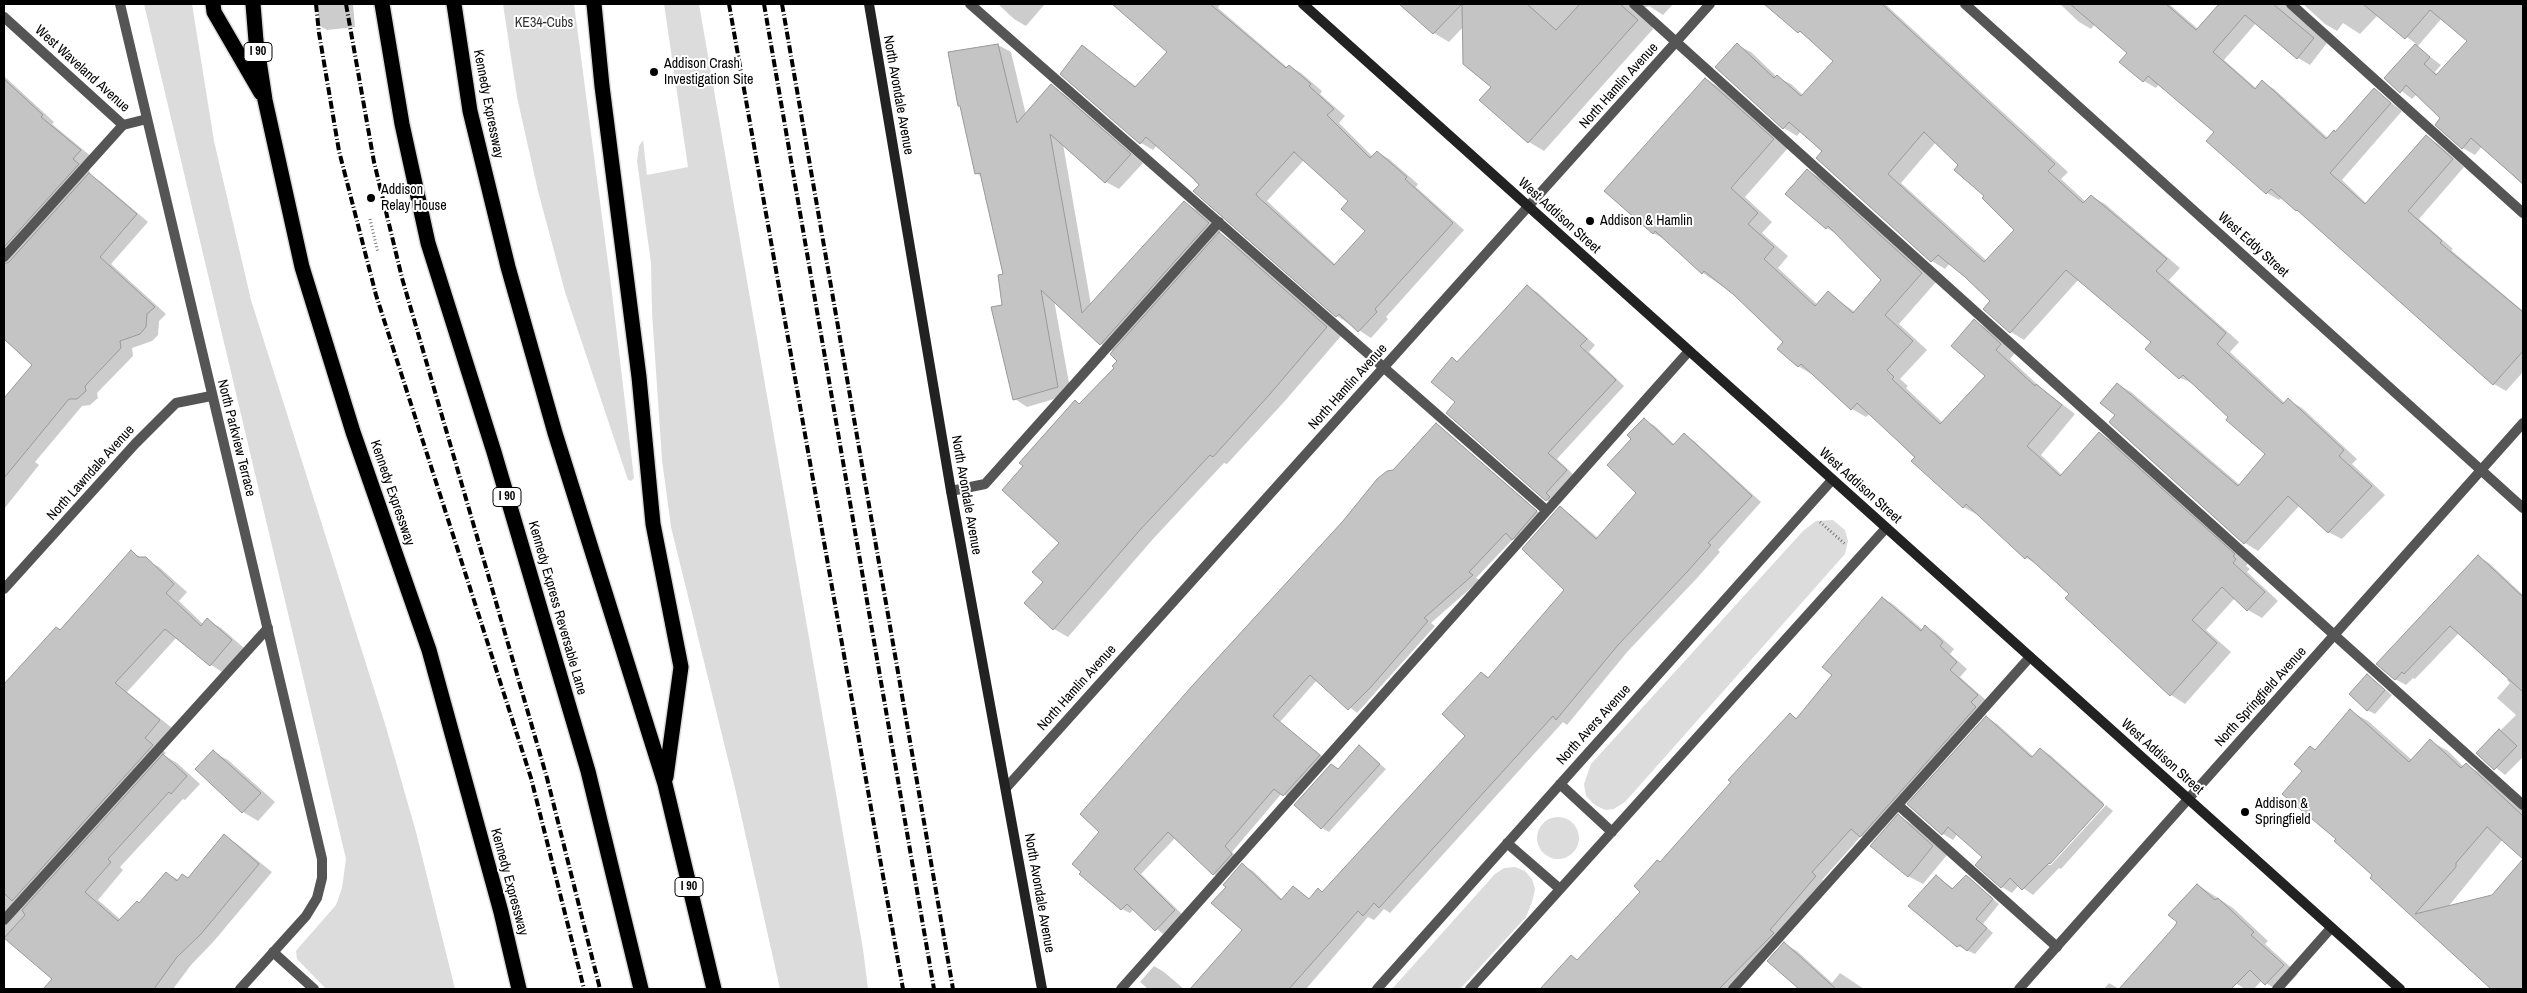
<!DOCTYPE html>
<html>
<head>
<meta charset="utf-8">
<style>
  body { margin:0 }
  #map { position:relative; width:2527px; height:993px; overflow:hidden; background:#fff; font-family:"Archivo Narrow",sans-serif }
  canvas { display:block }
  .frame { position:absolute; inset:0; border:5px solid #000; pointer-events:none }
</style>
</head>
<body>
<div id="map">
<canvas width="2527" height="993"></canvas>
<div class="frame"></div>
</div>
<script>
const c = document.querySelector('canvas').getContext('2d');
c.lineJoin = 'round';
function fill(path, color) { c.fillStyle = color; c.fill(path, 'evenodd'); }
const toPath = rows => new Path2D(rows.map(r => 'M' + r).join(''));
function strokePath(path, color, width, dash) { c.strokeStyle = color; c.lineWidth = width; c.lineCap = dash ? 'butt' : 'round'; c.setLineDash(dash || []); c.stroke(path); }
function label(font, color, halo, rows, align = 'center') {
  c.font = font + ' "Archivo Narrow",sans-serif'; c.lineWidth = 4; c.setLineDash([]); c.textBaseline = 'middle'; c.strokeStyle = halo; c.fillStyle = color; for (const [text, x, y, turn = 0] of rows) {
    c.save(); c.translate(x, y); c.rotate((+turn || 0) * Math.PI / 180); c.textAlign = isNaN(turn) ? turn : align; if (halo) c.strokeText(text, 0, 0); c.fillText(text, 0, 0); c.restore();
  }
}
fill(toPath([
  [144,4,192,4,214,141,251,300,386,727,416,832,455,989,326,989,297,959,296,951,301,945,336,905,342,888,346,859],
  [503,4,574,4,612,293,634,478,631,481,628,480,565,292,538,191,517,97],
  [664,4,699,4,863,949,868,989,780,989,735,788,671,527,662,460,652,313,651,263,637,161,639,146,643,140,647,175,688,167],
  [1833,520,1845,530,1848,541,1845,554,1625,802,1614,809,1605,810,1595,805,1586,796,1584,784,1591,764,1803,531,1816,521],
  '1537 838a21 21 0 1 1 42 0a21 21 0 1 1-42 0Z',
  [1515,867,1525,871,1532,879,1535,889,1532,902,1526,917,1460,989,1392,989,1495,874,1504,868]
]), '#dcdcdc');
fill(toPath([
  [317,4,353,4,355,27,327,30,320,26],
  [998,4,1043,4,1044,5,1026,26,1014,19],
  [1114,4,1220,4,1218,8,1288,68,1289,66,1301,73,1322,91,1320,94,1345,116,1339,123,1373,157,1377,152,1389,159,1418,184,1416,187,1464,230,1386,317,1388,319,1371,338,1337,316,1157,145,1153,150,1141,143,1082,47,1137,87,1168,52],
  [1304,160,1349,201,1366,231,1336,265,1267,201],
  [1401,4,1673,4,1663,15,1649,6,1643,8,1653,29,1544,151,1529,142,1481,100,1493,87,1464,26,1449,42,1434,33],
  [1780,4,1885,4,2068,172,2061,179,2086,202,2091,196,2105,204,2180,268,2169,280,2239,342,2230,352,2285,403,2288,400,2302,408,2357,459,2352,464,2385,495,2342,539,2328,532,2300,505,2258,551,2245,543,2117,415,2117,384,2131,392,2240,485,2267,454,2195,384,2180,378,2152,342,2079,279,2024,340,2011,332,1991,301,1950,263,1945,269,1932,261,1801,131,1797,136,1784,128,1737,45,1751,52,1777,77,1791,84,1803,95,1835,60,1774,11],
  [1936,142,1960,165,2016,230,1987,261,1901,183],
  [2060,4,2169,4,2198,29,2221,4,2302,4,2296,9,2327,43,2310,65,2298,58,2256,23,2224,60,2257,89,2262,82,2274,89,2328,138,2336,133,2375,90,2402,111,2342,180,2367,204,2426,137,2438,144,2464,167,2419,219,2453,249,2451,250,2523,311,2523,372,2506,391,2494,384,2306,216,2282,197,2279,200,2267,193,2208,140,2215,132,2159,84,2156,88,2144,81,2121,62,2129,53,2095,24,2091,29,2079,22],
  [2303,4,2523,4,2523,185,2482,146,2475,155,2463,148,2442,118,2417,94,2412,99,2385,78,2416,44,2378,15,2360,34,2343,23,2337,31,2325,24],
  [2442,18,2469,41,2438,75,2435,72,2441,65,2417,47],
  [998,45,1011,52,1026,115,1051,86,1064,94,1143,163,1119,189,1106,182,1063,144,1091,305,1184,203,1197,210,1221,231,1219,233,1233,242,1341,336,1284,402,1227,464,1224,463,1153,539,1068,637,1054,629,1045,582,1061,543,1025,466,1075,401,1080,404,1116,368,1119,360,1114,352,1101,344,1054,300,1071,394,1027,407,1015,399,1004,306,1005,275,982,177,976,173,961,107,959,105],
  [4,76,54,122,52,124,93,158,84,167,90,172,88,174,101,182,148,222,111,264,166,314,159,321,158,335,152,341,132,348,133,356,97,393,98,398,90,405,82,406,35,462,39,465,4,509,4,400,34,365,4,337],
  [1706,79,1720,88,1788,148,1745,197,1772,222,1762,233,1788,256,1778,268,1818,305,1828,293,1855,312,1883,280,1838,235,1827,228,1787,194,1807,170,1822,179,1936,282,1899,324,1927,350,1900,379,1908,386,1906,388,1943,423,1986,376,1974,321,1988,329,2015,353,2010,359,2040,387,2075,414,2041,455,2062,475,2100,434,2114,442,2248,563,2246,566,2250,569,2247,572,2278,601,2262,618,2248,610,2235,598,2206,630,2231,652,2185,704,2171,695,2067,598,2071,594,2040,566,2026,558,1978,515,1963,507,1870,413,1866,417,1852,409,1813,375,1798,366,1785,342,1734,294,1703,273,1668,241,1653,233],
  [1527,287,1537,292,1595,345,1589,352,1624,386,1557,459,1576,477,1557,506,1547,500,1457,402,1452,359,1458,362],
  [1644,420,1655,426,1675,445,1684,435,1694,441,1761,502,1718,550,1720,552,1698,577,1628,651,1567,725,1563,722,1390,913,1384,909,1374,920,1368,917,1306,989,1190,989,1244,930,1227,887,1242,865,1253,871,1283,900,1294,887,1310,899,1323,893,1467,735,1481,673,1490,678,1566,590,1560,508,1570,514,1598,538,1638,493,1633,438],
  [1437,424,1544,517,1521,543,1513,539,1476,578,1480,580,1431,623,1435,626,1357,713,1317,680,1280,722,1327,760,1292,800,1282,793,1232,852,1239,859,1222,879,1214,874,1176,837,1141,874,1183,915,1163,934,1134,909,1130,913,1122,909,1081,874,1394,471],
  [131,552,159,567,187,592,179,601,204,625,207,620,221,628,244,648,224,673,211,665,177,637,127,692,172,728,158,746,166,753,163,755,177,763,200,784,185,800,183,799,120,867,123,870,98,900,121,920,139,904,166,873,179,880,189,879,224,836,237,844,272,872,214,941,191,965,173,989,45,989,54,979,4,937,4,686,56,628,60,630],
  [2478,557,2489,563,2523,595,2523,757,2505,775,2478,753,2516,715,2497,698,2510,683,2507,680,2509,677,2459,633,2415,679,2413,678,2406,685,2395,679],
  [1883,598,1894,605,1923,630,1925,627,1936,633,1954,649,1950,654,1967,669,1960,677,1988,702,1981,709,1986,714,1872,842,1861,836,1822,880,1827,883,1780,937,1784,940,1736,989,1540,989,1571,957,1578,961,1641,892,1661,863,1790,714,1798,719,1834,675],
  [2367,675,2392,695,2375,714,2367,710],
  [2350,711,2368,721,2412,760,2430,741,2448,751,2464,767,2466,765,2484,775,2523,811,2523,858,2503,839,2448,907,2493,896,2523,861,2523,989,2497,989,2486,983,2338,839,2304,771,2310,747,2316,751],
  [1987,718,1997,724,2034,757,2040,749,2050,755,2104,803,2048,865,2051,865,2106,805,2113,811,2061,869,2059,868,2033,895,2019,885,2012,893,2002,887,1977,864,1984,856,1958,833,1953,840,1943,834],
  [1359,747,1386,769,1329,832,1322,828,1339,770],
  [213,752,228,760,275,802,258,821,243,812,197,769],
  [1899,816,1913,825,1947,855,1923,884,1908,876],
  [1936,876,1954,889,1966,876,1999,904,1983,924,1993,933,1975,954,1958,946],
  [2198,885,2233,908,2268,941,2265,944,2298,974,2284,989,2275,989,2262,980,2254,989,2245,989,2234,982,2228,989,2121,989,2176,927],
  [1784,944,1797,951,1832,983,1840,973,1864,989,1801,989,1769,961],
  [1154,966,1164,972,1184,989,1148,989,1140,982],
  [2109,983,2119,989,2104,989]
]), '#0003');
const building = toPath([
  [1112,4,1210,4,1286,68,1289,65,1311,84,1309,86,1334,109,1327,115,1370,158,1377,151,1407,177,1405,179,1453,223,1375,309,1377,312,1358,332,1339,314,1336,317,1193,191,1199,185,1194,179,1146,137,1140,144,1060,74,1082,45,1135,87,1167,52,1112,4],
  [1294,152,1348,201,1341,209,1365,231,1334,265,1257,196,1256,194,1294,152],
  [1399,4,1462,4,1433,34,1399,4],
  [1462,4,1527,4,1556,30,1580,4,1620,4,1638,20,1528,143,1479,100,1491,87,1463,64,1462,4],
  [1764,4,1882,4,2055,164,2048,171,2083,203,2091,195,2167,259,2156,271,2226,333,2217,344,2283,404,2288,398,2344,450,2339,456,2372,486,2328,533,2288,496,2244,544,2109,422,2115,415,2100,403,2117,383,2238,486,2265,454,2226,420,2228,417,2183,375,2179,379,2145,349,2151,342,2066,270,2010,333,1983,309,1990,301,1965,277,1938,255,1931,262,1816,158,1822,151,1789,122,1783,129,1715,67,1737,43,1774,78,1777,75,1801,96,1833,61,1800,31,1798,33,1764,4],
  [1924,132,1958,165,1954,170,1984,196,1982,198,2014,230,1984,262,1888,174,1924,132],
  [2070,4,2166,4,2196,30,2219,4,2273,4,2314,38,2297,59,2245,15,2213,52,2255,89,2262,80,2326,139,2334,130,2335,132,2374,88,2391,103,2330,173,2365,204,2426,135,2453,159,2408,211,2442,241,2440,243,2523,312,2523,351,2493,385,2297,210,2296,211,2271,189,2266,194,2206,141,2214,132,2148,76,2143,82,2119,62,2127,53,2070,4],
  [2363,4,2523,4,2523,184,2471,138,2462,149,2435,125,2440,118,2406,85,2400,93,2384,78,2415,44,2430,57,2424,64,2436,75,2467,41,2430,10,2405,39,2363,4],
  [998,44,1017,123,1051,84,1131,154,1105,183,1050,134,1082,313,1184,201,1209,223,1100,345,1041,290,1058,387,1013,400,991,307,1002,305,998,275,1003,274,980,173,975,174,960,106,958,106,948,52,998,44],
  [1705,78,1774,139,1731,188,1758,213,1748,224,1774,247,1764,259,1815,306,1828,291,1853,313,1881,280,1828,226,1826,229,1785,194,1807,169,1922,273,1885,315,1913,341,1887,370,1894,377,1892,379,1940,424,1985,376,1951,346,1974,319,2001,344,1996,350,2035,386,2036,384,2062,405,2027,446,2060,476,2099,432,2235,554,2233,556,2236,559,2233,563,2265,592,2247,611,2222,587,2192,620,2217,643,2170,696,2065,598,2069,594,2027,556,2025,559,1966,504,1963,508,1911,461,1915,457,1857,403,1851,410,1801,364,1798,367,1777,349,1783,342,1734,295,1704,271,1702,274,1655,231,1653,234,1604,191,1705,78],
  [4,79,43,115,41,117,81,150,73,159,79,164,4,247,4,79],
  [89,173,137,214,100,257,155,307,147,314,146,327,140,334,120,341,121,348,85,386,86,391,77,399,69,399,4,478,4,398,32,365,4,339,4,264,9,262,89,173],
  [1219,232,1327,327,1270,394,1213,457,1210,455,1139,531,1053,630,1024,603,1043,582,1032,572,1059,543,1002,490,1023,466,1019,463,1075,400,1079,404,1114,368,1112,366,1117,361,1110,354,1219,232],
  [1527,285,1587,339,1580,346,1616,380,1548,453,1567,470,1546,493,1550,497,1546,501,1446,413,1455,402,1431,382,1452,357,1457,362,1527,285],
  [1644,418,1673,445,1684,433,1752,496,1708,543,1711,545,1687,572,1618,645,1556,720,1553,716,1379,908,1374,903,1363,916,1358,911,1289,989,1190,989,1242,930,1211,903,1226,887,1223,885,1242,863,1281,900,1293,886,1309,899,1318,888,1322,892,1465,736,1442,714,1481,672,1488,678,1564,590,1522,549,1560,506,1596,539,1636,493,1607,465,1631,439,1627,435,1644,418],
  [1436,423,1537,511,1512,540,1506,533,1469,572,1473,575,1424,618,1428,621,1371,687,1348,710,1310,675,1273,716,1320,755,1283,796,1274,789,1225,846,1232,854,1213,875,1168,832,1134,869,1175,910,1155,931,1127,904,1121,910,1079,874,1081,872,1072,864,1099,832,1080,814,1192,686,1343,521,1377,479,1387,471,1393,470,1436,423],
  [131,550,138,557,146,557,174,584,166,593,201,626,207,618,232,640,210,666,165,629,115,683,160,720,145,738,153,745,12,901,4,893,4,684,56,627,60,630,131,550],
  [2478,555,2523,597,2523,692,2450,626,2404,674,2402,672,2395,680,2376,664,2478,555],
  [1882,597,1921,631,1925,625,1943,642,1940,646,1957,662,1950,670,1978,695,1971,702,1976,707,1860,837,1851,829,1812,872,1816,876,1770,930,1774,933,1719,989,1540,989,1571,955,1577,960,1640,892,1634,886,1657,860,1660,862,1731,782,1728,780,1790,713,1796,719,1832,675,1822,667,1882,597],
  [2367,674,2385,690,2367,711,2349,694,2367,674],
  [2350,709,2409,762,2430,739,2461,768,2466,763,2523,816,2523,989,2491,989,2370,878,2372,875,2334,841,2336,839,2282,794,2302,771,2294,764,2310,746,2315,750,2350,709],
  [2487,827,2523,859,2492,895,2415,914,2456,867,2456,863,2487,827],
  [1986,716,2030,756,2032,757,2040,748,2104,805,2050,864,2049,863,2022,890,2010,878,2001,888,1975,865,1982,857,1948,827,1942,835,1907,804,1986,716],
  [2499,729,2517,746,2494,770,2476,753,2499,729],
  [1359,745,1380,764,1321,829,1294,805,1331,764,1338,769,1359,745],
  [213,750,261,793,242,813,195,769,213,750],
  [163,754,187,776,171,794,169,792,108,859,111,862,85,892,118,921,137,901,139,903,166,872,177,881,182,874,188,878,224,834,259,864,201,934,177,957,154,989,43,989,52,979,4,938,25,915,22,910,163,754],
  [1898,814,1933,846,1908,877,1870,846,1898,814],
  [1936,875,1952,889,1966,875,1993,899,1976,919,1987,928,1967,951,1960,945,1957,947,1908,906,1936,875],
  [2197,884,2215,900,2218,898,2254,932,2251,935,2284,965,2265,985,2250,970,2231,989,2119,989,2175,926,2177,922,2168,915,2197,884],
  [1784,942,1836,989,1799,989,1767,961,1784,942]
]);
fill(building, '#c4c4c4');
strokePath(building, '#999', 1);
const highway = toPath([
  [213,4,214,12,261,93],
  [253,4,256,41,265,100,302,267,353,432,429,650,501,912,519,989],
  [382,4,402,124,428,243,494,452,588,771,641,989],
  [454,4,470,111,508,267,555,433,665,784,714,989],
  [594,4,602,86,639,377,653,524,681,667,666,777]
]);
strokePath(highway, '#dbdbdb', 18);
strokePath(toPath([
  [370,219,378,253],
  [1820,522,1845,544]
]), '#777', 3, [1, 2.5]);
strokePath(toPath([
  [970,4,1546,510],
  [1634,4,2523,805],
  [2291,4,2523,213],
  [4,257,123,125],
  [951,491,985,484,1219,222],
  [1898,805,2057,947],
  [4,920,268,628],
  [273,952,314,989],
  [1121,989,1689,351],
  [1733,989,2030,657],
  [2277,989,2331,928]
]), '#555', 10);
strokePath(toPath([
  [120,4,322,859,322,878,317,898,306,916,240,989],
  [1965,4,2523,508],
  [4,17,123,125,147,119],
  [4,589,135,444,176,403,211,396],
  [1560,784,1612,832],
  [1006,788,1710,4],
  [1507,843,1560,889],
  [1377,989,1832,480],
  [1470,989,1886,528],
  [2019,989,2523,423]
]), '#555', 10);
strokePath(toPath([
  [869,4,951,491,1042,989],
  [1303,4,2400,989]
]), '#222', 10);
strokePath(highway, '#000', 15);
strokePath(toPath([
  [316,4,319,33,339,151,376,295,531,778,584,989],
  [346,4,374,162,402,278,547,778,600,989],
  [729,4,903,989],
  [764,4,934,989],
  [782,4,953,989]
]), '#000', 4, [8, 2.5, 1, 2.5]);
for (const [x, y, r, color] of [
  [654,72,5,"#000"],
  [371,198,5,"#000"],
  [1590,221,5,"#000"],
  [2245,812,5,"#000"]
]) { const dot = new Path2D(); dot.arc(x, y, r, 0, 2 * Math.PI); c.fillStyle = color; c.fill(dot); strokePath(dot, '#fff', 2); }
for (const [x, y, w] of [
  [258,52,28],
  [507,497,28],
  [689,887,28]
]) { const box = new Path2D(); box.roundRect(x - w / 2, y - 9.5, w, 19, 4); c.fillStyle = '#fff'; c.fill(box); strokePath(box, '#000', 1); }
label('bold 12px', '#000', null, [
  ["I 90",258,52],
  ["I 90",507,497],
  ["I 90",689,887]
]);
label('14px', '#333', '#fff', [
  ["KE34-Cubs",544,23]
]);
label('14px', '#000', '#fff', [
  ["Addison Crash",664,64],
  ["Investigation Site",664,80],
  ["Addison",381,190],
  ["Relay House",381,206],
  ["Addison & Hamlin",1600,221],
  ["Addison &",2255,804],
  ["Springfield",2255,820]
], 'left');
label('14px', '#000', '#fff', [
  ["West Waveland Avenue",82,69,42],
  ["North Hamlin Avenue",1619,86,-48],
  ["North Avondale Avenue",898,95,80],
  ["Kennedy Expressway",488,104,79],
  ["West Addison Street",1559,216,42],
  ["West Eddy Street",2253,245,42],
  ["North Hamlin Avenue",1348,387,-48],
  ["North Parkview Terrace",236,438,76],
  ["North Lawndale Avenue",91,473,-48],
  ["West Addison Street",1860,486,42],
  ["Kennedy Expressway",392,493,71],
  ["North Avondale Avenue",966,495,80],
  ["Kennedy Express Reversable Lane",557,608,74],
  ["North Hamlin Avenue",1077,688,-48],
  ["North Springfield Avenue",2261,697,-48],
  ["North Avers Avenue",1594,725,-48],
  ["West Addison Street",2162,757,42],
  ["Kennedy Expressway",509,882,75],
  ["North Avondale Avenue",1039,893,80]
]);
</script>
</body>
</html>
